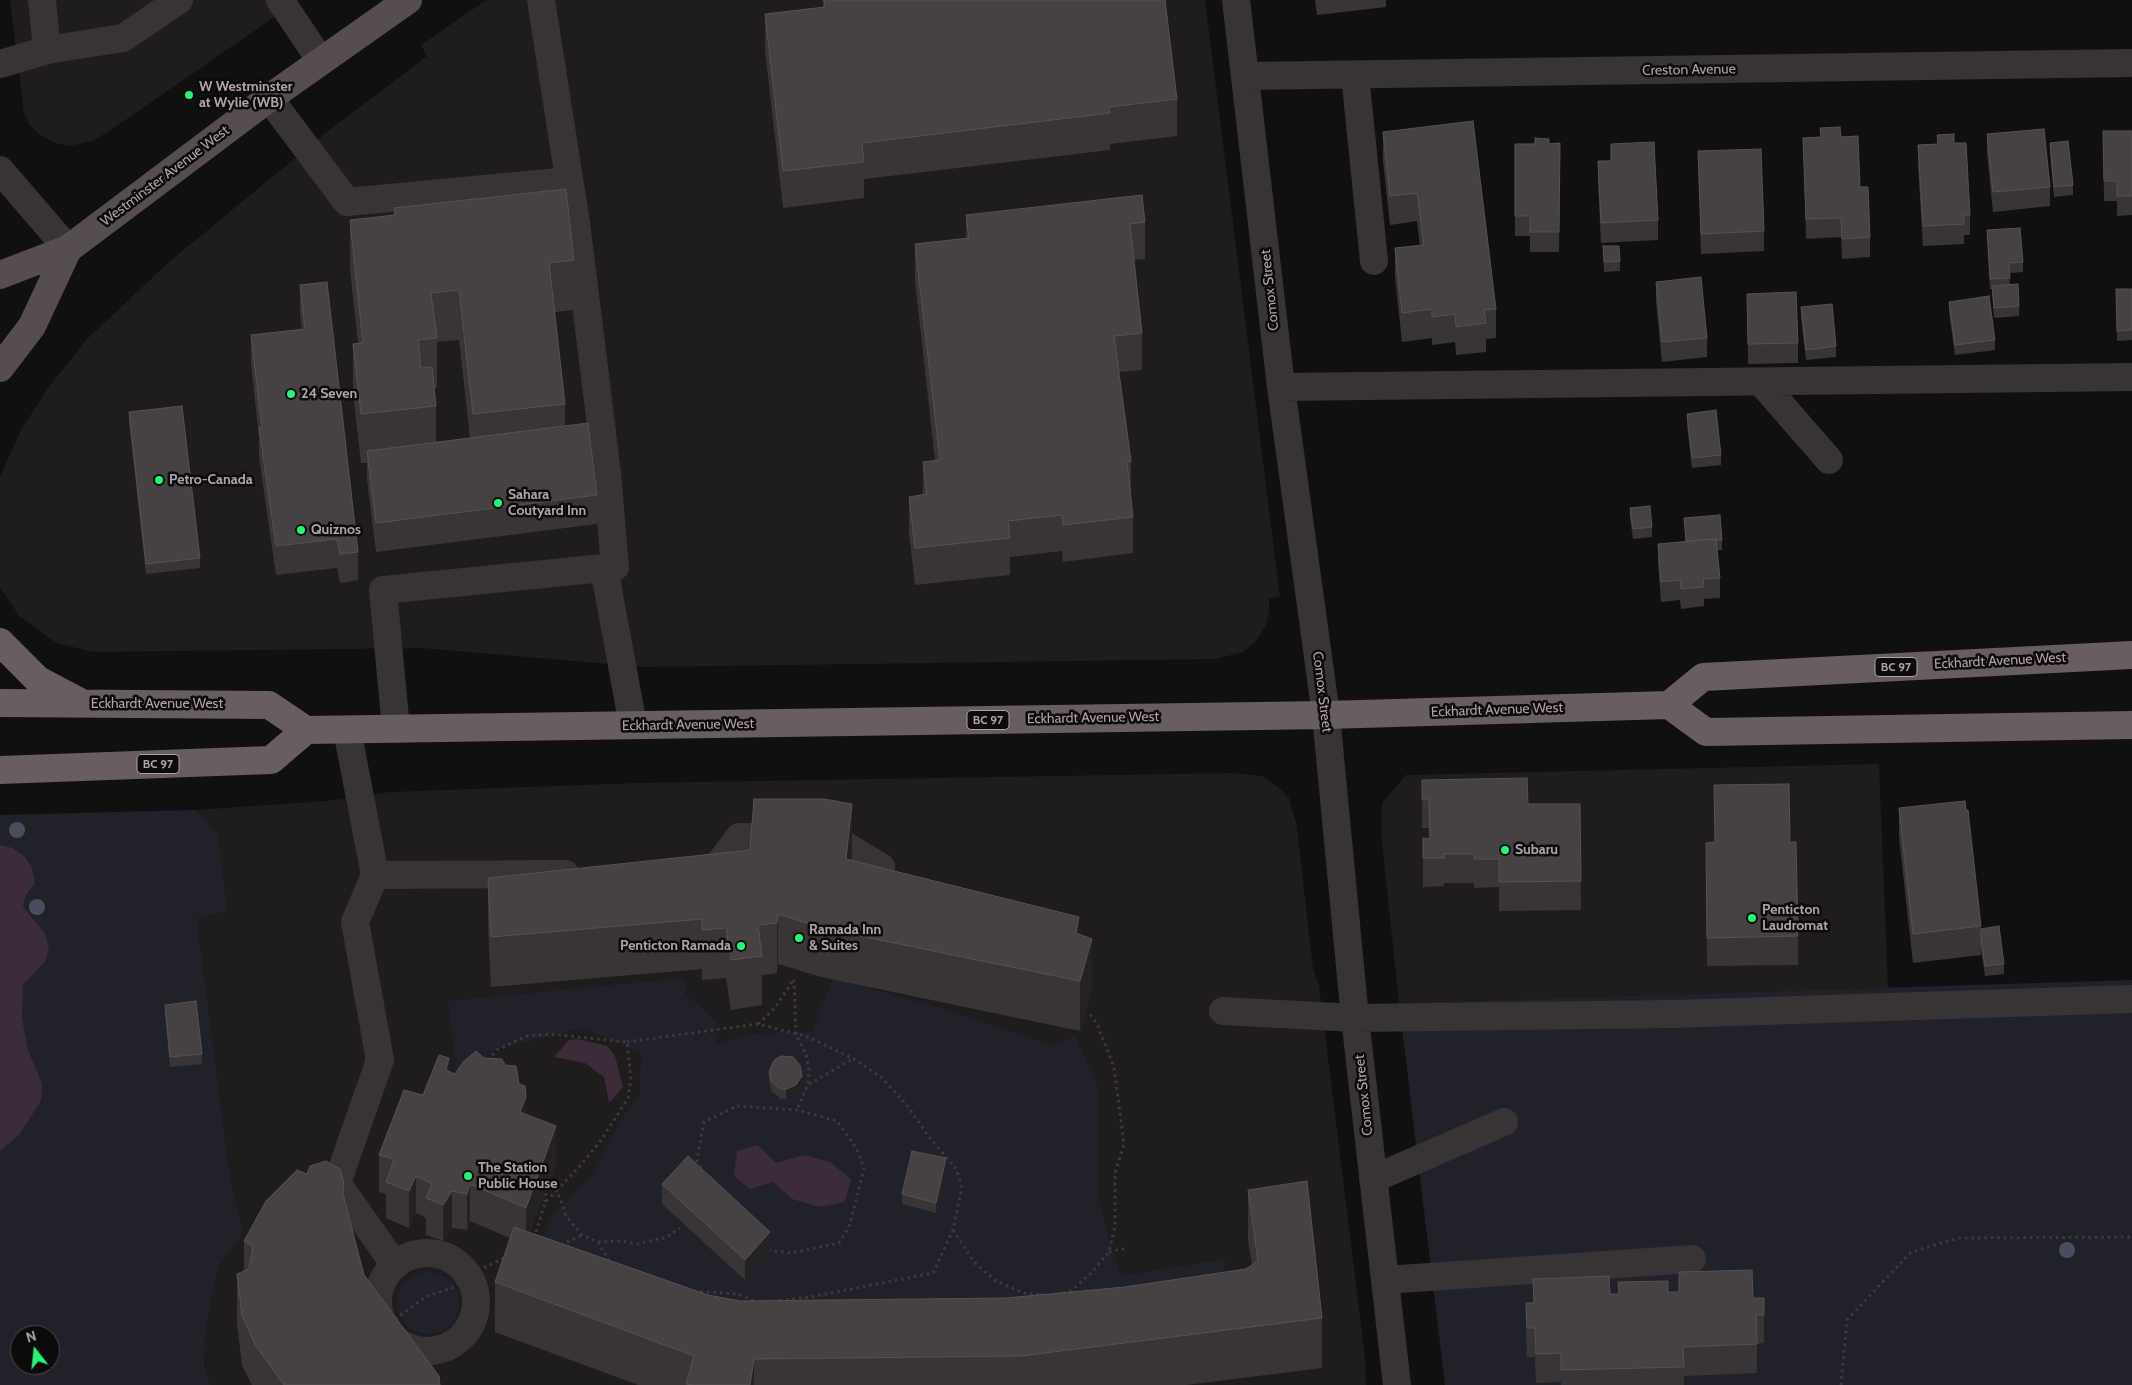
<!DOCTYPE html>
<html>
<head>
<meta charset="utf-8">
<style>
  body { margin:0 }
  #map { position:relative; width:2132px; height:1385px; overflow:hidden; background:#111010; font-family:Cabin,sans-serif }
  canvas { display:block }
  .north { position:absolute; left:10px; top:1325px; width:50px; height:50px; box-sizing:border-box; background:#0c0b0b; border:1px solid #4e474b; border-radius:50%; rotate:344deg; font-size:14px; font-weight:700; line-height:20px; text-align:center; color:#b2a0ab }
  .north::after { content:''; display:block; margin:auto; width:18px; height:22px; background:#23f677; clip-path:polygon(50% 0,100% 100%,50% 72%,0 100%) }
</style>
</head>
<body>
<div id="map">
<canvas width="2132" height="1385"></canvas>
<div class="north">N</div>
</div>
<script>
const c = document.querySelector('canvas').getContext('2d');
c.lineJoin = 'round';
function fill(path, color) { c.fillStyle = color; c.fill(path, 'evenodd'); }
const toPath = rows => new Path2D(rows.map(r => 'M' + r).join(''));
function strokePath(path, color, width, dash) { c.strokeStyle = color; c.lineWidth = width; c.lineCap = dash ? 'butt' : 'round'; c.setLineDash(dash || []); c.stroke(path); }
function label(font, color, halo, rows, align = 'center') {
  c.font = font + ' Cabin,sans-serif'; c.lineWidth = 5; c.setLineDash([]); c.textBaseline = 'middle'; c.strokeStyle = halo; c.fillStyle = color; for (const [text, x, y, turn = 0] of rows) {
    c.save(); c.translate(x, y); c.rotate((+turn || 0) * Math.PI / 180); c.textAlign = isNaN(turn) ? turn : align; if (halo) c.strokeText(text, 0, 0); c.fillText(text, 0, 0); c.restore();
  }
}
fill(toPath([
  [10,0,299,0,108,132,92,141,69,146,56,143,40,135,29,124,24,113],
  [486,0,1205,0,1280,597,1269,598,1269,613,1265,627,1255,642,1243,652,1215,659,644,667,422,648,93,652,57,643,20,617,0,587,0,477,21,430,49,387,87,339,170,261,327,132,427,56,421,45],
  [1879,764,1888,988,1399,1003,1381,833,1382,803,1406,775],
  [1234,773,1262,776,1277,786,1289,798,1297,827,1313,969,1319,985,1365,1357,1366,1385,211,1385,204,1367,206,1325,219,1267,242,1232,231,1184,197,919,227,912,195,810,326,801,390,792,639,783]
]), '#1e1c1c');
fill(toPath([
  [195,810,218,835,227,912,197,919,231,1184,243,1232,219,1267,206,1325,204,1367,211,1385,0,1385,0,815],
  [20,1335,50,1335,50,1365,20,1365],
  [684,978,686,995,716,1021,717,1043,755,1033,812,1032,833,978,947,1010,1054,1046,1075,1036,1098,1087,1098,1198,1120,1276,1225,1259,1229,1320,1005,1342,524,1273,554,1213,593,1175,621,1119,640,1093,641,1052,582,1028,494,1050,470,1070,457,1076,448,1001],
  [2132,980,2132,1385,1445,1385,1399,1003],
  '397 1303a31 31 0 1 1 62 0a31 31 0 1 1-62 0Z'
]), '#202129');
fill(toPath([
  [0,845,13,848,25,857,32,868,35,883,25,896,23,907,44,932,49,947,46,960,23,985,22,1018,28,1050,42,1084,41,1101,19,1135,0,1151],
  [578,1039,607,1046,615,1056,623,1087,609,1103,604,1077,585,1063,554,1057,569,1040],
  [758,1145,776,1163,804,1155,830,1162,851,1179,845,1202,819,1207,792,1199,773,1182,750,1189,734,1176,737,1151]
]), '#3c2b39');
strokePath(toPath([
  [758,1024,774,1009,794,979,796,1034,806,1054,809,1070,808,1084,797,1110],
  [627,1042,757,1024,806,1036,854,1059,882,1078,906,1104,929,1137,956,1169,962,1187,953,1230,933,1273,810,1297,774,1301],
  [488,1060,497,1050,527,1036,550,1034,627,1042,631,1079,628,1098,602,1139,581,1165,557,1190,566,1216,582,1235,598,1242,610,1262],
  [809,1084,853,1059],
  [737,1106,797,1110,837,1121,857,1149,864,1169,849,1227,839,1243,792,1253,766,1250,714,1194,697,1160,704,1122,737,1106],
  [545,1202,546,1190],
  [953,1230,975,1263,996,1281,1023,1293,1043,1295],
  [534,1238,545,1203,557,1190],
  [598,1242,622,1241,637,1244,667,1237,680,1228],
  [561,1245,582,1235],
  [1109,1252,1127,1248],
  [694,1291,738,1294,756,1302],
  [1063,1293,1072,1290,1090,1274,1109,1252,1115,1226,1115,1173,1124,1144,1114,1067,1097,1024,1090,1014],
  [395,1319,427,1296,455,1287,469,1275,508,1256],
  [1841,1385,1847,1320,1911,1252,1959,1238,2132,1237]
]), '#3f393c', 3, [2.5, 4]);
strokePath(toPath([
  [42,0,47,50],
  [280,0,321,61],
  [541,0,576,223,607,473,615,567,604,568],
  [1236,0,1281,387,1326,715,1355,1018,1397,1385],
  [0,64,47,50,123,38,179,0],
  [1355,75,1374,261],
  [1246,76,2132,63],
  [269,98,347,202,569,181],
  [0,170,68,249],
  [1761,382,1829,460],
  [1281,387,2132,377],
  [396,729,383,590,604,568,633,725],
  [347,730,375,875,355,922,380,1060,337,1183,395,1265],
  [700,872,713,872,739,837,834,839,881,867],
  [375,875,565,874],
  [1223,1011,1355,1018,1674,1014,2132,999],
  [1373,1179,1504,1122],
  '378 1302a49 49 0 1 1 98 0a49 49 0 1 1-98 0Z',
  [1385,1280,1692,1259]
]), '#383335', 28);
strokePath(toPath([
  [0,275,68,249,269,98,408,0],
  [0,368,32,326,68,249]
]), '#554d51', 28);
strokePath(toPath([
  [0,642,38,680,78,701],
  [0,703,269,705,306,730,1326,715,1669,705,1706,732,2132,725],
  [1669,705,1703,677,2132,655],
  [0,770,271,760,306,730]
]), '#675d62', 28);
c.fillStyle = '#494d5e';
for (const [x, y] of [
  [17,830],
  [37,907],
  [2067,1250]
]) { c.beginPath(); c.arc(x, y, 8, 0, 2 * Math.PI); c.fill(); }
fill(toPath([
  [823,0,1165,0,1177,99,1177,136,1110,144,1110,150,864,179,864,198,783,208,765,50,765,14,823,7],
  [1315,0,1386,0,1386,7,1317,15],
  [2103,131,2132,131,2132,215,2117,216,2117,201,2104,201],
  [1383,132,1496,309,1496,338,1486,339,1486,352,1456,355,1455,342,1432,345,1432,338,1402,342,1395,277,1395,248,1420,245,1417,221,1390,225,1383,161],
  [1987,134,2050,187,2050,206,1993,212,1987,153],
  [1841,137,1860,187,1870,237,1870,257,1842,259,1841,237,1806,239,1803,138],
  [1560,143,1559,252,1530,252,1530,236,1515,236,1515,144],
  [1954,143,1970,215,1970,235,1964,235,1964,244,1923,246,1918,165,1918,145],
  [2050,143,2073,185,2073,195,2054,197,2050,153],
  [1611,144,1658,220,1658,240,1601,243,1598,181,1598,161,1611,161],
  [1698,151,1764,231,1764,251,1701,254],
  [394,208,574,260,574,310,555,312,565,404,565,426,597,495,597,524,376,552,367,480,367,463,361,463,353,393,353,344,358,343,350,270,350,220,394,215],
  [459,340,470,438,436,442,436,406,434,388,437,388,437,342],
  [966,215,1145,222,1145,259,1134,260,1142,333,1142,370,1119,372,1131,461,1131,498,1133,517,1133,553,1063,562,1062,551,1010,557,1010,575,915,585,909,533,909,497,923,495,923,462,935,460,915,281,915,244,966,239],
  [1987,230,2023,262,2023,272,2009,273,2010,284,2019,306,2019,316,1994,318,1992,289,1990,289],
  [1603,246,1620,261,1620,271,1604,272],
  [1656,282,1707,338,1707,357,1662,362,1656,302],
  [300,285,358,552,358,580,340,583,337,568,276,575,259,457,259,437,251,364,251,335,302,329,300,314],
  [2116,289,2132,289,2132,340,2117,341],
  [1747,294,1798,343,1798,363,1748,364],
  [1949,302,1995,340,1995,350,1955,355,1949,312],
  [1801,307,1836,346,1836,357,1806,360,1801,318],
  [129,412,200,558,200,568,146,574,129,422],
  [1687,414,1721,455,1721,465,1692,468,1687,424],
  [1630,508,1652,527,1652,537,1633,539,1630,518],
  [1684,518,1722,540,1722,550,1717,550,1720,578,1720,598,1704,599,1704,606,1681,609,1680,600,1661,602,1658,563,1658,544,1686,541],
  [1422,780,1528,804,1580,804,1581,910,1499,911,1499,887,1474,888,1474,883,1444,883,1444,886,1423,887,1423,838,1429,839,1429,828,1422,828],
  [1899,808,1981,926,1981,929,2004,964,2004,974,1985,976,1981,949,1981,955,1913,963,1899,837],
  [1715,842,1790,842,1798,936,1798,965,1707,966,1706,871],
  [852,853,851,861,1079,934,1092,989,1080,1031,821,977,778,964,777,973,762,975,762,1005,731,1010,726,978,702,980,702,969,491,987,488,928,488,878],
  [165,1005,202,1054,202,1064,170,1067,165,1015],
  [484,1058,505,1065,519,1084,526,1115,556,1163,530,1232,708,1295,740,1301,1006,1298,1125,1287,1246,1269,1252,1265,1248,1240,1248,1190,1322,1318,1322,1368,1186,1385,638,1385,495,1332,495,1282,510,1238,470,1221,467,1230,452,1228,443,1241,426,1235,426,1218,416,1213,409,1228,386,1218,386,1194,379,1192,379,1155,423,1095,449,1071,455,1074],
  [769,1072,802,1086,796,1095,786,1099,781,1099,772,1092,769,1082],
  [946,1169,936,1213,902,1204,902,1194],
  [662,1184,770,1252,745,1280,662,1204],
  [344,1196,364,1275,440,1385,252,1385,242,1365,237,1323,237,1274,244,1271,244,1241],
  [1679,1272,1753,1298,1764,1315,1764,1343,1757,1344,1757,1373,1684,1376,1684,1385,1561,1385,1561,1382,1536,1383,1535,1357,1527,1357,1526,1332,1526,1303,1533,1303,1533,1279,1610,1294,1618,1294,1618,1282,1668,1292,1679,1292]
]), '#393537');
fill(toPath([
  [852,804,852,853,846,909,846,859],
  [778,914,778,964,777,973,777,923],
  [1079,917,1079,967,1076,933],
  [1092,939,1092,989,1080,1031,1080,981],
  [449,1058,449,1095,446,1070],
  [802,1076,802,1086,796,1095,786,1099,786,1089],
  [526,1097,526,1133,520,1112],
  [556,1126,556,1163,526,1244,526,1208],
  [946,1158,946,1169,936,1213,936,1203],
  [416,1176,416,1213,409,1228,409,1191],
  [470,1184,470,1221,467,1230,467,1194],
  [452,1191,452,1228,443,1241,443,1205],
  [770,1232,770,1252,745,1280,745,1260],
  [754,1359,754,1385,750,1385]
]), '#242122');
const building = toPath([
  [824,0,1165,0,1177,99,1109,107,1110,113,862,143,864,162,783,171,765,14,825,7,824,0],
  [1473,121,1496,309,1484,310,1486,323,1456,327,1455,314,1432,317,1432,309,1402,313,1395,248,1424,245,1417,193,1390,196,1383,132,1473,121],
  [1840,127,1841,137,1858,136,1860,187,1868,187,1870,237,1842,239,1841,218,1806,219,1803,138,1821,137,1820,128,1840,127],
  [2044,129,2050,187,1993,192,1987,134,2044,129],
  [2103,131,2132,131,2132,196,2117,196,2117,181,2104,181,2103,131],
  [1954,134,1954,143,1966,143,1970,215,1963,215,1964,224,1923,226,1918,145,1938,144,1937,135,1954,134],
  [1535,138,1549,139,1549,144,1560,143,1559,232,1530,232,1530,216,1515,216,1515,144,1535,144,1535,138],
  [2068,141,2073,185,2054,187,2050,143,2068,141],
  [1654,142,1658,220,1601,223,1598,161,1611,161,1611,144,1654,142],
  [1761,149,1764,231,1701,234,1698,151,1761,149],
  [566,189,574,260,549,263,565,404,473,414,459,290,431,293,437,338,418,340,421,368,432,367,436,406,361,414,353,344,363,343,350,220,395,215,394,208,566,189],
  [1142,195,1145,222,1130,224,1142,333,1114,336,1131,461,1127,462,1133,517,1063,525,1062,515,1008,521,1010,538,915,548,909,497,927,494,923,462,940,460,915,244,969,238,966,215,1142,195],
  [2020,228,2023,262,2009,263,2010,278,1990,279,1987,230,2020,228],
  [1603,246,1619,246,1620,261,1604,262,1603,246],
  [1701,277,1707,338,1662,342,1656,282,1701,277],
  [327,282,358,552,340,554,337,539,276,546,259,428,262,428,251,335,305,329,300,285,327,282],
  [2018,284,2019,306,1994,308,1992,286,2018,284],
  [2116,289,2132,289,2132,330,2117,331,2116,289],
  [1796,292,1798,343,1748,344,1747,294,1796,292],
  [1989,296,1995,340,1955,345,1949,302,1989,296],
  [1832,304,1836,346,1806,350,1801,307,1832,304],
  [182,406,200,558,146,564,129,412,182,406],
  [1716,410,1721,455,1692,458,1687,414,1716,410],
  [588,423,597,495,376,523,367,451,588,423],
  [1650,506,1652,527,1633,529,1630,508,1650,506],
  [1720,515,1722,540,1716,540,1716,539,1686,541,1684,518,1720,515],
  [1716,539,1720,578,1703,579,1704,587,1681,589,1680,580,1661,582,1658,544,1716,539],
  [1527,778,1528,804,1580,804,1581,881,1499,882,1499,859,1474,859,1474,854,1444,854,1444,858,1423,858,1423,838,1430,839,1429,799,1422,799,1422,780,1527,778],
  [1789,784,1790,842,1796,842,1798,936,1707,938,1706,843,1715,842,1714,785,1789,784],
  [754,799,824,799,852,804,846,859,1079,917,1076,933,1092,939,1080,981,821,928,778,914,777,923,758,925,762,956,731,960,726,928,702,930,702,919,491,937,488,878,750,850,754,799],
  [1965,801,1966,810,1968,810,1981,926,1913,934,1899,808,1965,801],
  [1999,926,2004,964,1985,966,1981,939,1981,929,1999,926],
  [196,1001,202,1054,170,1057,165,1005,196,1001],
  [476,1051,484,1058,502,1059,505,1065,516,1066,519,1084,525,1086,526,1097,520,1112,556,1126,526,1208,470,1184,467,1194,452,1191,443,1205,426,1198,432,1184,416,1176,409,1191,386,1182,394,1159,379,1155,404,1090,423,1095,439,1055,449,1058,446,1070,455,1074,463,1062,476,1051],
  [782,1056,793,1057,800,1065,802,1076,796,1085,786,1089,781,1089,772,1082,769,1072,773,1062,777,1058,782,1056],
  [912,1151,946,1158,936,1203,902,1194,912,1151],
  [688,1156,770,1232,745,1260,662,1184,688,1156],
  [326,1161,340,1169,344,1183,343,1194,364,1275,439,1376,440,1385,284,1385,256,1346,242,1316,237,1274,249,1269,253,1246,244,1241,266,1201,297,1170,307,1174,310,1166,326,1161],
  [1307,1181,1322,1318,1021,1356,754,1359,750,1385,693,1385,686,1384,694,1356,495,1282,514,1227,708,1295,740,1301,1006,1298,1125,1287,1246,1269,1258,1261,1248,1190,1307,1181],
  [1752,1270,1753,1298,1764,1298,1764,1315,1756,1315,1757,1344,1683,1347,1684,1367,1561,1370,1561,1353,1536,1354,1535,1328,1527,1328,1526,1303,1534,1303,1533,1279,1609,1276,1610,1294,1619,1294,1618,1282,1668,1281,1668,1292,1679,1292,1679,1272,1752,1270]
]);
fill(building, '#464143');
strokePath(building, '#575054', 1);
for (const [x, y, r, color] of [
  [189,95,5,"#23f677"],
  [291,394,5,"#23f677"],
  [159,480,5,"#23f677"],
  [498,503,5,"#23f677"],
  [301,530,5,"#23f677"],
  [1505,850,5,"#23f677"],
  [1752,918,5,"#23f677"],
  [799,938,5,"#23f677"],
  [741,946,5,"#23f677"],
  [468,1176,5,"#23f677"]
]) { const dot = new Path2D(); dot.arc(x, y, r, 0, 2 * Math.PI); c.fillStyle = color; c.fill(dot); strokePath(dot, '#0c0b0b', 2); }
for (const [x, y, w] of [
  [1896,667,42],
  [988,720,42],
  [158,764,42]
]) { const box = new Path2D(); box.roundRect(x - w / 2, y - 9.5, w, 19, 4); c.fillStyle = '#0c0b0b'; c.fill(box); strokePath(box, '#b2a0ab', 1); }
label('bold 12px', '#b2a0ab', null, [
  ["BC 97",1896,667],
  ["BC 97",988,720],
  ["BC 97",158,764]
]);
label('14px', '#b2a0ab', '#0c0b0b', [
  ["Creston Avenue",1689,70,-1],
  ["Westminster Avenue West",165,176,-37],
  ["Comox Street",1270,290,-96],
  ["Eckhardt Avenue West",2000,661,-3],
  ["Comox Street",1322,692,83],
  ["Eckhardt Avenue West",157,704],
  ["Eckhardt Avenue West",1497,710,-2],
  ["Eckhardt Avenue West",1093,718,-1],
  ["Eckhardt Avenue West",688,725,-1],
  ["Comox Street",1364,1095,-96]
]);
label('bold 14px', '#b2a0ab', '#0c0b0b', [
  ["W Westminster",199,87],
  ["at Wylie (WB)",199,103],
  ["24 Seven",301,394],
  ["Petro-Canada",169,480],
  ["Sahara",508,495],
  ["Coutyard Inn",508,511],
  ["Quiznos",311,530],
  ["Subaru",1515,850],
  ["Penticton",1762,910],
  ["Laudromat",1762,926],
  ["Ramada Inn",809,930],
  ["& Suites",809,946],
  ["Penticton Ramada",731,946,"right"],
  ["The Station",478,1168],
  ["Public House",478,1184]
], 'left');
</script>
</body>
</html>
